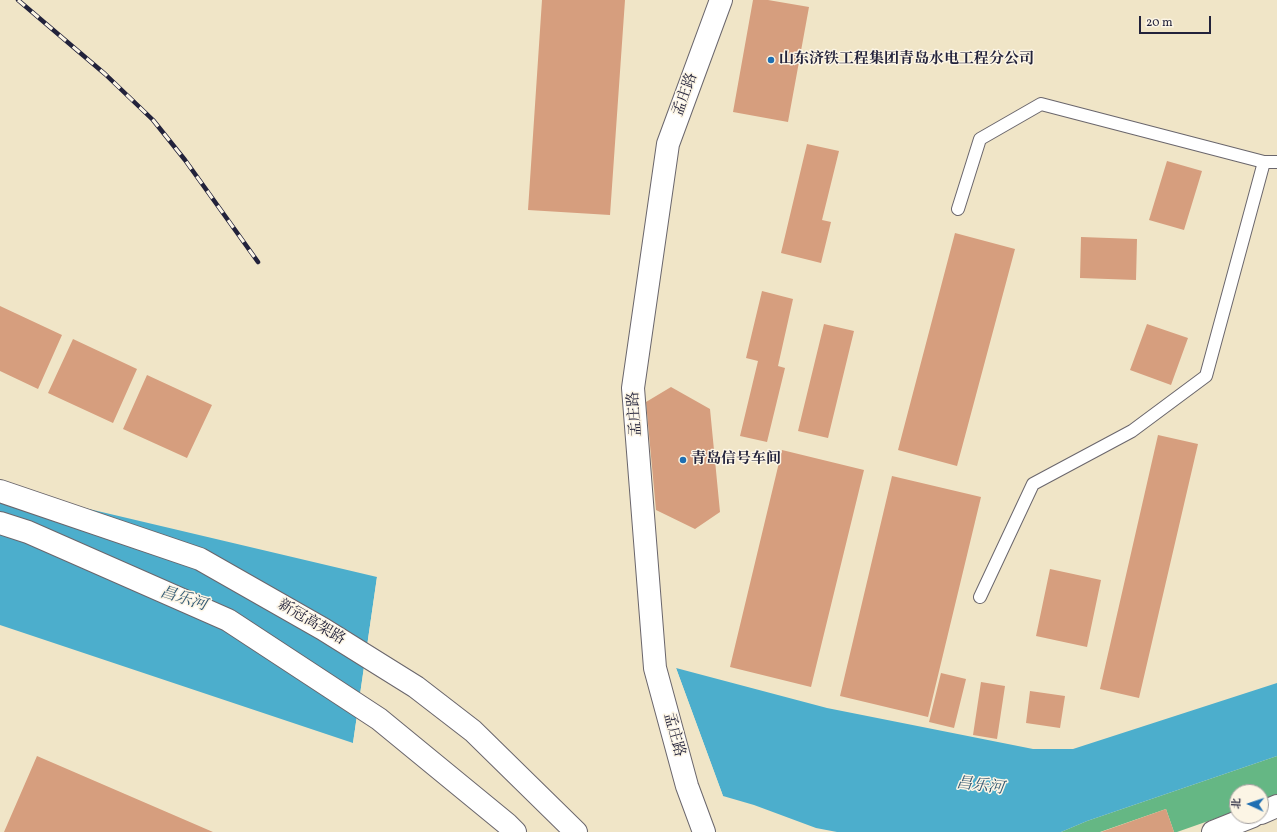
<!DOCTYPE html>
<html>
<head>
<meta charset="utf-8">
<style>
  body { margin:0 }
  #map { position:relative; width:1277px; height:832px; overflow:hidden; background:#f0e5c7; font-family:Vollkorn,"Noto Serif SC",serif }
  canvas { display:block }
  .north { position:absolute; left:1229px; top:784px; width:40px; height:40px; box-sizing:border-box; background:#fcf5e5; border:1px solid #a5a1a1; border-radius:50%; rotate:273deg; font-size:11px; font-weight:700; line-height:16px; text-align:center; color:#22223b }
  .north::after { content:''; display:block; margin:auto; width:14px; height:18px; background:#1f6fb2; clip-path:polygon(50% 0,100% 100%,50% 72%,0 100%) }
  .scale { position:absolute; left:1139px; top:16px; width:72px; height:18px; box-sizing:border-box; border:2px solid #22223b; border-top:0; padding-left:5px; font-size:12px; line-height:14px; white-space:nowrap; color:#22223b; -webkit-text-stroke:3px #fcf5e5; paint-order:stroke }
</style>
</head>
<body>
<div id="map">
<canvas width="1277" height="832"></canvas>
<div class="north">北</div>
<div class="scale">20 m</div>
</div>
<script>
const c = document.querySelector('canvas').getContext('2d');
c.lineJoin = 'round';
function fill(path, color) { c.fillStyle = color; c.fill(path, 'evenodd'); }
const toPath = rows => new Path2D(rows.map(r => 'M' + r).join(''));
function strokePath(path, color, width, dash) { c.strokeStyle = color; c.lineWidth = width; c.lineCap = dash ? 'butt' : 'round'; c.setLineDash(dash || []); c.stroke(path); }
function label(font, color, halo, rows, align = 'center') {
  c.font = font + ' Vollkorn,"Noto Serif SC",serif'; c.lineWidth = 3; c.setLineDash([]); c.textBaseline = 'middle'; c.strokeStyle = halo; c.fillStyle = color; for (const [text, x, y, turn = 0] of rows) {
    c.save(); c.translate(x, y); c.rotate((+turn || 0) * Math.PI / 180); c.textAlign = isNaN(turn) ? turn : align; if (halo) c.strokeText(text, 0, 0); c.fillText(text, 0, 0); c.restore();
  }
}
fill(toPath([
  [1277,756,1277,794,1261,801,1261,792,1237,792,1237,811,1234,812,1177,832,1174,832,1166,809,1100,832,1061,832,1087,821]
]), '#65b784');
fill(toPath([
  [0,488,377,577,353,743,0,625],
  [676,668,827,708,1033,749,1073,749,1277,683,1277,756,1087,821,1061,832,837,832,816,828,754,805,723,796]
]), '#4caecc');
fill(toPath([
  [377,577,379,577,355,743,353,743],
  [674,668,676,668,723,796,721,795]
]), '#f0e5c7');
fill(toPath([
  [542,0,625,0,610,215,528,210],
  [753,0,768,0,809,7,788,122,733,112],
  [807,144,839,151,822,220,831,222,821,263,781,253],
  [1167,161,1202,171,1184,230,1149,220],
  [955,233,1015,249,957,466,898,450],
  [1081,237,1137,239,1136,280,1080,278],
  [762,291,793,299,778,366,785,368,767,442,740,436,758,361,746,358],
  [0,306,62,335,38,389,0,371],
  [824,324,854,331,828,438,798,431],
  [1147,324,1188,338,1171,385,1130,370],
  [73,339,137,369,113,423,48,393],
  [147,375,212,405,187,458,123,429],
  [671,387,710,409,720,512,695,529,656,510,646,402],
  [1158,435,1198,444,1139,698,1100,689],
  [782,450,864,470,811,687,730,667],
  [892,476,981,497,928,717,840,696],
  [1050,569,1101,580,1087,647,1036,636],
  [941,673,966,679,954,728,929,722],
  [981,682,1005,686,997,739,973,735],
  [1030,691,1065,696,1060,728,1026,723],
  [37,756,213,832,4,832],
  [1166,809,1174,832,1101,832]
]), '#d69e7e');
const service = toPath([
  [958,209,980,139,1041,104,1264,162,1277,162],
  [980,597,1033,484,1132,431,1206,376,1264,162]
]);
const minor = toPath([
  [1261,813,1277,806],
  [704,832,687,786,655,668,633,388,668,144,721,0],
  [1213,832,1253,816]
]);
const trunk = toPath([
  [0,491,200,559,323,629,416,687,473,731,576,832],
  [0,523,28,532,228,620,379,719,507,824,515,832]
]);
strokePath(service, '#6a666c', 14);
strokePath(minor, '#6a666c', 24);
strokePath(trunk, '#6a666c', 24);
strokePath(service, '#fff', 12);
strokePath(minor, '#fff', 22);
strokePath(trunk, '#fff', 22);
const rail = toPath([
  [18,0,105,74,153,120,185,160,258,262]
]);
strokePath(rail, '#22223b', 4.5);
strokePath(rail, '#fcf5e5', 3, [9]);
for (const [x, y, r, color] of [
  [771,60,4,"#1f6fb2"],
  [683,460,4,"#1f6fb2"]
]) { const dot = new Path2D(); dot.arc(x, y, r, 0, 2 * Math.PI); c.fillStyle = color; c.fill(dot); strokePath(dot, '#fcf5e5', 1.5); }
label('bold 15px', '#22223b', '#fcf5e5', [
  ["山东济铁工程集团青岛水电工程分公司",779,60],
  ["青岛信号车间",691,460]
], 'left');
label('15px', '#22223b', '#fcf5e5', [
  ["孟庄路",686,95,-70],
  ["孟庄路",636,414,-94],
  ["新冠高架路",311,623,30],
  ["孟庄路",673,735,75]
]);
label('italic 16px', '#335a75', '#fcf5e5', [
  ["昌乐河",183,600,17],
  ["昌乐河",980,787,7]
]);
</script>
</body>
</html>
